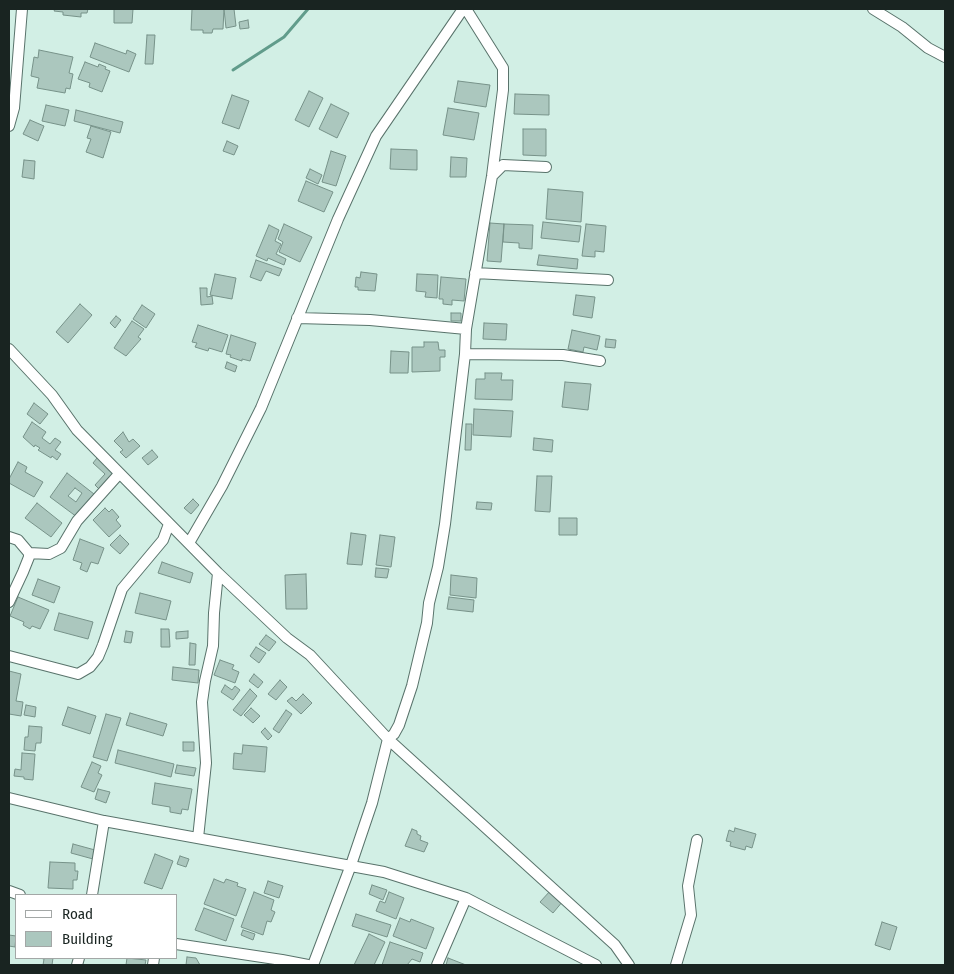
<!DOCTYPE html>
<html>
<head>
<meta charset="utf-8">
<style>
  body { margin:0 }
  #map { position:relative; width:954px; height:974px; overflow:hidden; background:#d2efe5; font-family:"Fira Sans Condensed",sans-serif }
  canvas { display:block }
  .frame { position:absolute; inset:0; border:10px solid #192421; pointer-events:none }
  .legend { position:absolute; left:15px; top:894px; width:162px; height:65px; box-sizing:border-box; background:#fff; border:1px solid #a3a7a6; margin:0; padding:6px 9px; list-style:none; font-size:15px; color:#192421 }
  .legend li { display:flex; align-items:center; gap:10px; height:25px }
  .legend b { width:25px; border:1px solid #a3a7a6 }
</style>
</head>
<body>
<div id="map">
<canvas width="954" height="974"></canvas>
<div class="frame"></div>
<ul class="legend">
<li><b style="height:6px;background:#fff"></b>Road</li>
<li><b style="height:14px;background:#abc7be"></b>Building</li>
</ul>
</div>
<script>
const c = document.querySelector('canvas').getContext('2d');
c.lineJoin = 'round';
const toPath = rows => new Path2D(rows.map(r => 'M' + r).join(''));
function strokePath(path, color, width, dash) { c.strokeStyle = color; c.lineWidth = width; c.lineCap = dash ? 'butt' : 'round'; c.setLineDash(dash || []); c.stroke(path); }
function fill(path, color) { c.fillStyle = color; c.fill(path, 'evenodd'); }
strokePath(toPath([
  [233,70,284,37,308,9]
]), '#619c8b', 3);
const building = toPath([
  [55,9,88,9,87,13,81,13,81,17,63,15,63,12,54,11,55,9],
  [114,9,133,9,132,23,114,23,114,9],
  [192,9,224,9,223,29,213,29,212,33,203,33,203,30,191,30,192,9],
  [224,9,234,9,236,26,226,28,224,9],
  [248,20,249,28,240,29,239,22,248,20],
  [147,35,155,35,153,64,145,64,147,35],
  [95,43,126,54,127,50,136,54,129,72,90,57,95,43],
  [39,50,73,57,69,73,73,74,70,89,66,88,65,93,37,88,39,78,31,76,34,57,38,58,39,50],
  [85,62,98,67,99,64,106,67,105,69,110,71,102,92,89,87,90,83,78,79,85,62],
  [458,81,490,85,486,107,454,102,458,81],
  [309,91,323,98,309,127,295,120,309,91],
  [515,94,549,95,549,115,514,114,515,94],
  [232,95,249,101,239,129,222,123,232,95],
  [331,104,349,113,337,138,319,129,331,104],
  [46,105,69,110,65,126,42,121,46,105],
  [448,108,479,113,474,140,443,135,448,108],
  [76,110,123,122,120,133,74,121,76,110],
  [30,120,44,126,38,141,23,134,30,120],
  [91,126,111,132,103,158,86,152,91,139,87,138,91,126],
  [523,129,546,129,546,156,523,155,523,129],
  [227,141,238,146,234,155,223,151,227,141],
  [391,149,417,150,417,170,390,169,391,149],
  [331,151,346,156,336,186,322,182,331,151],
  [451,157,467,158,466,177,450,177,451,157],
  [24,160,35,161,34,179,22,177,24,160],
  [310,169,322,175,318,184,306,178,310,169],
  [306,181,333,192,324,212,298,201,306,181],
  [548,189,583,192,581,222,546,219,548,189],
  [543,222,581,226,579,242,541,238,543,222],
  [490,223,504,224,501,262,487,261,490,223],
  [284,224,312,237,300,262,279,252,283,242,278,239,284,224],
  [504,224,533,225,532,249,519,248,519,243,503,242,504,224],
  [586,224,606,226,604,252,595,251,595,257,582,256,586,224],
  [269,225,279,230,275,241,281,244,276,254,286,259,284,265,268,258,267,261,256,256,269,225],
  [539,255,578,259,577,269,537,265,539,255],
  [256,260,282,269,279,276,266,271,261,281,250,277,256,260],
  [361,272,377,274,375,291,358,290,358,287,355,287,356,277,360,278,361,272],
  [215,274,236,278,232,299,210,295,215,274],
  [417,274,438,275,437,298,425,297,426,292,416,291,417,274],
  [441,277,466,279,464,301,452,300,452,305,443,304,443,299,439,299,441,277],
  [200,288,207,288,207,297,212,296,213,304,201,305,200,288],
  [576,295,595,297,592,318,573,315,576,295],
  [80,304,92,315,68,343,56,332,80,304],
  [142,305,155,314,146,328,133,319,142,305],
  [451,313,461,313,461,321,451,321,451,313],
  [116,316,121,320,115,328,110,323,116,316],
  [132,321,144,329,138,337,141,339,126,356,114,348,132,321],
  [484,323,507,324,506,340,483,339,484,323],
  [198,325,228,335,222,352,209,348,208,351,195,347,197,343,192,342,198,325],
  [572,330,600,336,597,350,584,347,583,352,568,349,572,330],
  [231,335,256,343,250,361,242,359,242,361,230,357,231,355,226,354,231,335],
  [606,339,616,340,615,348,605,347,606,339],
  [424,342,438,342,439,350,445,350,445,357,440,357,440,371,412,372,412,347,424,347,424,342],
  [391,351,409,352,408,373,390,373,391,351],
  [227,362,237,366,235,372,225,368,227,362],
  [485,373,502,373,501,380,513,380,512,400,475,399,476,379,485,379,485,373],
  [565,382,591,384,588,410,562,407,565,382],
  [34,403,48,414,40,424,27,414,34,403],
  [474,409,513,411,511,437,473,435,474,409],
  [32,422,46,432,42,438,50,444,55,438,61,442,55,450,61,454,57,460,52,456,51,458,38,450,40,448,35,445,34,447,23,437,32,422],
  [466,424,472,424,471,450,465,450,466,424],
  [123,432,129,442,133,439,140,446,126,458,120,452,123,450,114,441,123,432],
  [534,438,553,440,552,452,533,450,534,438],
  [152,450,158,457,148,465,142,458,152,450],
  [97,458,113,473,99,489,95,485,105,474,93,463,97,458],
  [18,462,27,467,25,472,43,482,34,497,9,483,9,479,18,462],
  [67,473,94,494,77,517,50,497,67,473],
  [75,488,82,493,76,502,68,496,75,488],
  [537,476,552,476,550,512,535,511,537,476],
  [193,499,199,505,191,514,184,508,193,499],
  [477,502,492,503,491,510,476,509,477,502],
  [37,503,62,523,51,537,25,518,37,503],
  [105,508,109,512,112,509,119,517,116,520,121,526,109,537,93,520,105,508],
  [559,518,577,518,577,535,559,535,559,518],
  [351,533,366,535,362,565,347,564,351,533],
  [120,535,129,544,120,554,110,545,120,535],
  [380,535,395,537,391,567,376,565,380,535],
  [80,539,104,548,98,564,91,562,87,572,80,569,82,563,73,560,80,539],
  [162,562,193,573,190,583,158,573,162,562],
  [376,568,389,569,387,578,375,577,376,568],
  [306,574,307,609,286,609,285,575,306,574],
  [451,575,477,578,476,598,450,595,451,575],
  [38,579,60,587,54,603,32,595,38,579],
  [140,593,171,601,166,620,135,613,140,593],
  [18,597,49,610,40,629,32,626,30,629,23,625,24,622,10,616,18,597],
  [449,597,474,600,473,612,447,609,449,597],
  [59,613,93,622,88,639,54,630,59,613],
  [161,629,169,629,170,647,161,647,161,629],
  [126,631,133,632,131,643,124,642,126,631],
  [188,631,188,638,176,639,176,632,188,631],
  [266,635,276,642,269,651,259,644,266,635],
  [190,643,196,644,195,665,189,665,190,643],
  [256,647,266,653,259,663,250,656,256,647],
  [220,660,234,665,232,669,239,672,235,683,214,675,220,660],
  [173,667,199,670,198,683,172,680,173,667],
  [9,671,21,674,16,701,23,702,21,716,9,714,9,671],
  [254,674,263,682,258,688,249,681,254,674],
  [280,680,287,687,276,700,268,694,280,680],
  [225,685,232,690,235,686,240,690,233,700,221,692,225,685],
  [250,689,257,696,241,716,233,710,250,689],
  [303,694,312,703,301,714,287,701,292,697,296,701,303,694],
  [26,705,36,707,35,717,24,715,26,705],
  [68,707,96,716,90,734,62,725,68,707],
  [251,708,260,716,253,723,244,715,251,708],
  [286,710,292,714,279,733,273,729,286,710],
  [130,713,167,724,163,736,126,725,130,713],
  [106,714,121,718,107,761,93,757,106,714],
  [29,726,42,727,41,743,36,743,35,751,24,750,25,737,28,737,29,726],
  [265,728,272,736,268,740,261,732,265,728],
  [183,742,194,742,194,751,183,751,183,742],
  [243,745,267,747,265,772,233,769,234,753,242,754,243,745],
  [118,750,174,764,171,777,115,763,118,750],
  [22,753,35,754,33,780,24,779,24,777,14,776,15,769,21,770,22,753],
  [92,762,101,766,98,773,102,775,94,792,81,787,92,762],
  [177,765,196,768,194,776,175,773,177,765],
  [155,783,192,789,188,810,182,809,181,814,170,812,170,807,152,804,155,783],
  [98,789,110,792,106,803,95,799,98,789],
  [735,828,756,834,752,848,746,846,745,850,730,846,731,842,726,841,729,830,734,832,735,828],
  [412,829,417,831,417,834,421,836,420,840,428,843,424,852,405,846,412,829],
  [73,844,95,850,93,859,71,853,73,844],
  [155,854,173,861,162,889,144,883,155,854],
  [180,856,189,859,186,867,177,864,180,856],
  [50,862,75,863,75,871,78,871,77,880,73,880,73,889,48,888,50,862],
  [214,879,224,883,226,879,238,883,237,886,246,889,236,916,204,904,214,879],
  [268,881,283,886,279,898,264,893,268,881],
  [372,885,387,890,383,900,369,894,372,885],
  [551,890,563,901,553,913,540,902,551,890],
  [254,892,274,900,271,910,275,912,271,922,267,921,263,935,241,927,254,892],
  [389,892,404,898,396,919,376,911,380,901,385,903,389,892],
  [204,908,234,919,226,941,195,930,204,908],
  [356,914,391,925,387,937,352,926,356,914],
  [400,918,410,922,411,919,434,928,426,949,393,936,400,918],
  [882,922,897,927,890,950,875,945,882,922],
  [243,930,255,934,253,940,241,935,243,930],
  [369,934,385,942,374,965,354,965,369,934],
  [9,935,16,936,15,947,9,946,9,935],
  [390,942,423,953,420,962,412,959,407,965,382,965,390,942],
  [187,957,196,958,200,965,186,965,187,957],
  [40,958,53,958,52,965,43,965,44,959,40,958],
  [127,958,146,960,145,965,126,965,127,958],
  [448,958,466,965,446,965,448,958]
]);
fill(building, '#abc7be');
strokePath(building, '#779289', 1);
const street = toPath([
  [873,9,902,27,928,48,945,57],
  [9,126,14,108,22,9],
  [492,176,503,165,546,167],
  [475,273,608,280],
  [297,318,370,320,466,329],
  [9,349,52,395,77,430,218,573,287,638,310,655,388,739,615,945,629,965],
  [465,354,563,355,600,361],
  [9,537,18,540,29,553],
  [189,543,222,486,261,408,338,219,376,136,463,9],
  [9,602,23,572,29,557,29,553,49,554,61,548,77,521,119,474],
  [9,656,78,674,90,667,98,657,103,645,122,589,163,540,169,524],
  [9,798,104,821,384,872,466,898,596,965],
  [198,838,206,763,202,702,205,681,213,646,214,613,218,573],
  [9,891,20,895],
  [92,895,104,821],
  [176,944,282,960,308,965],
  [77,965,79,958],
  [153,965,154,958],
  [313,965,351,865,372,803,388,739,394,734,399,725,412,686,427,623,429,603,438,567,445,524,465,354,466,329,492,176,503,90,503,68,466,9],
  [437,965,466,898],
  [676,965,691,915,688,886,697,840]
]);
strokePath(street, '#59736b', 12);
strokePath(street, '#fff', 10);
</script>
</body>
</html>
